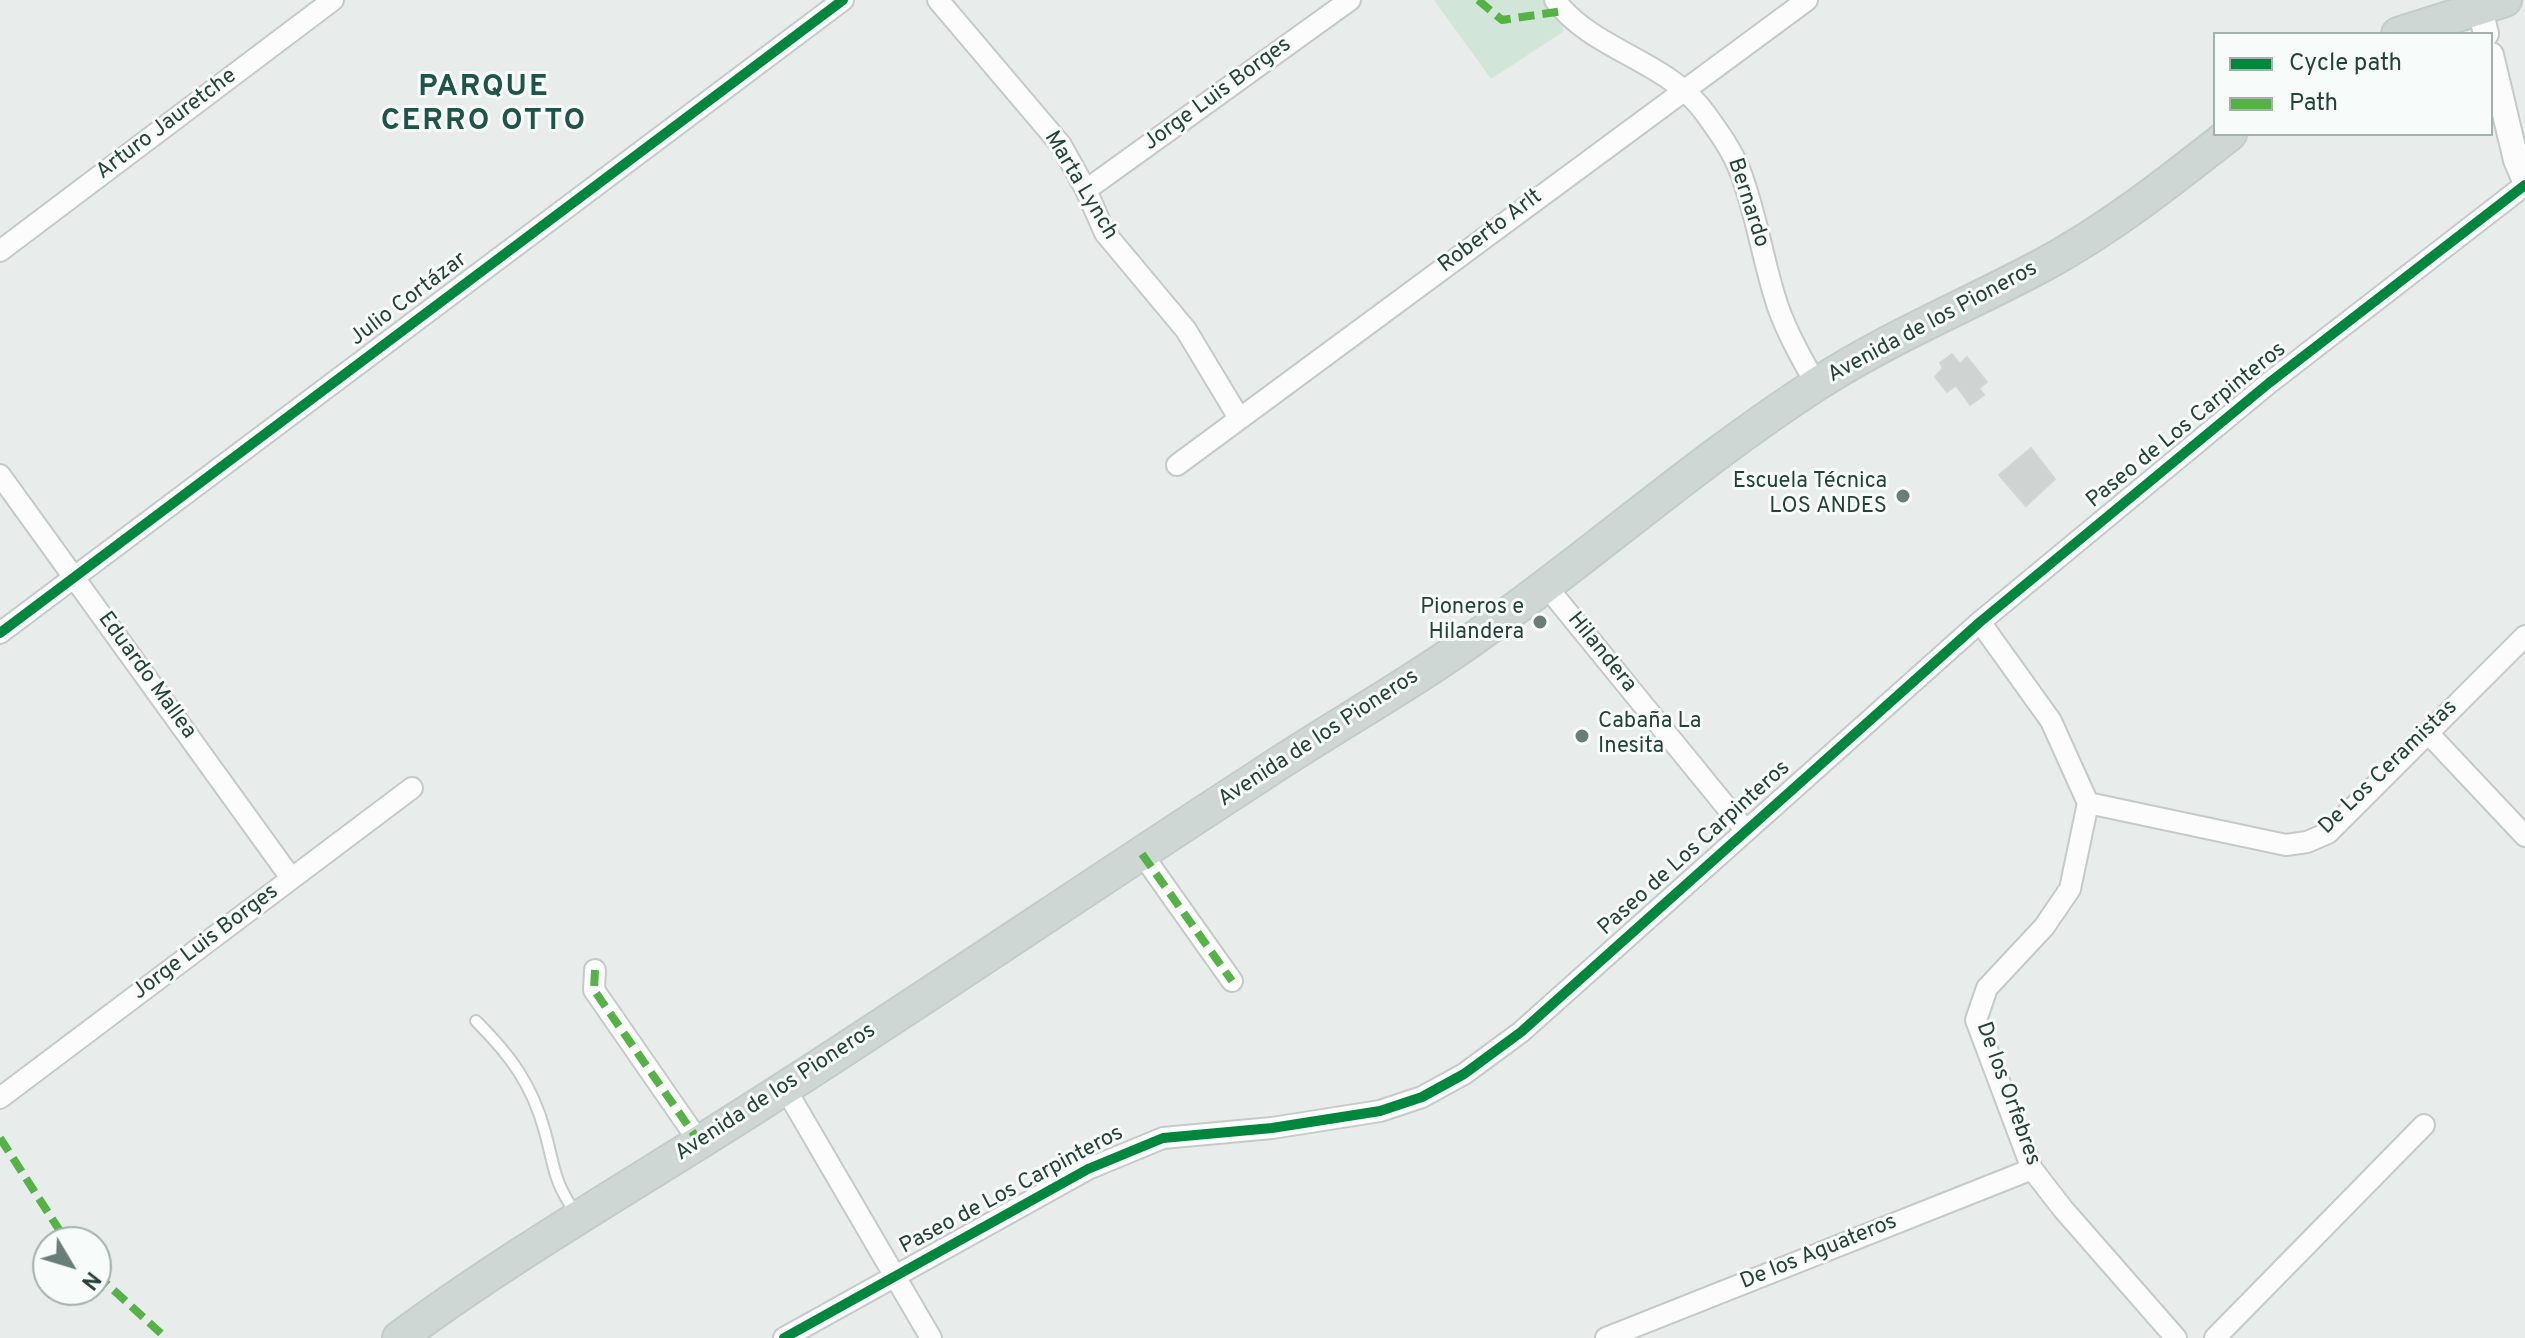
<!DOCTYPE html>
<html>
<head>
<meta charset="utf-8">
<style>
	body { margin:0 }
	#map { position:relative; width:2525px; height:1338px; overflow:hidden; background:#e8edeb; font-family:Overpass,sans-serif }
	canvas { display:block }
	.legend { position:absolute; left:2213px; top:32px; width:280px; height:104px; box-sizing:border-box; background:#f7fbf9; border:2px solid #a3b1ad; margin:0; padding:10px 14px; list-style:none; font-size:24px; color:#24423a }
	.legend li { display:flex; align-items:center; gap:16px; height:40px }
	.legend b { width:40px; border:2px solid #a3b1ad }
	.north { position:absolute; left:32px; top:1226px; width:80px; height:80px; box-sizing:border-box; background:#f7fbf9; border:2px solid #a3b1ad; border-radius:50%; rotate:128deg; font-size:22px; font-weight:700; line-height:32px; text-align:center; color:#24423a }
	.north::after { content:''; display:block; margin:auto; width:28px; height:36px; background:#697e78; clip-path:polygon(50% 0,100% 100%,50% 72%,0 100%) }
</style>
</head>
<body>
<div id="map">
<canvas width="2525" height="1338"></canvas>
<ul class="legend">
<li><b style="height:10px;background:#00873e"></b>Cycle path</li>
<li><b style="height:10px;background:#55b346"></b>Path</li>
</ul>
<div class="north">N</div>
</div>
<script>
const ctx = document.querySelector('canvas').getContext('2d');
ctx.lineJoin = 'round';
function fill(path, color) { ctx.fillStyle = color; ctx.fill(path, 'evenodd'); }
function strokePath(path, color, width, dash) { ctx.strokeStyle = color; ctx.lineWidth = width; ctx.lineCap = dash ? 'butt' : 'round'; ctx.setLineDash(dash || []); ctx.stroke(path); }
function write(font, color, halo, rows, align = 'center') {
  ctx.font = font + ' Overpass,sans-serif'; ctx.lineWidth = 6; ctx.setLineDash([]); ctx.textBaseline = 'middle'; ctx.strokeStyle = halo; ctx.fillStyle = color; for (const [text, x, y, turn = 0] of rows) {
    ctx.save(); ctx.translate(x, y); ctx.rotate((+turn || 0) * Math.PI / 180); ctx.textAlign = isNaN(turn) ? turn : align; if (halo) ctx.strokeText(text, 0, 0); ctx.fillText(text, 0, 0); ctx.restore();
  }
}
const green = new Path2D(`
	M1434,0H1552L1563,11V32L1491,79Z`);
const building = new Path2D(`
	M1952,354L1960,364L1967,357L1987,382L1979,388L1984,395L1970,405L1956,385L1947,392L1935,377L1943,368L1940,363Z
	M2031,448L2055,479L2026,506L1999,475Z`);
const service = new Path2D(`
	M476,1021C510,1055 532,1084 545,1132C555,1169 553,1180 576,1214`);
const minor = new Path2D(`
	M938,0L1061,145L1086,190L1105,233L1186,330L1239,418
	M1555,0C1593,51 1667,60 1705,113C1718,131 1732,150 1740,171C1757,215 1763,263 1778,307C1788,335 1802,359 1816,384
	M1086,190L1350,0
	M0,251L333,0
	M1177,465L1807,0
	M0,475L291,878
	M1547,587L1746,831
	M1980,622L2051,721L2088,803L2070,889L2044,927L1987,988L1976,1020L2032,1169L2063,1209L2176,1338
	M0,633L843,0
	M2428,733L2525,836
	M2088,803L2286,845L2307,842L2328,833L2525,636
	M1142,854L1232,981
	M595,970L594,990L700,1143
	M785,1088L931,1338
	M0,1098L412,788
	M784,1338L1088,1169L1163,1138L1272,1128L1380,1111L1422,1097L1464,1074L1521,1032L1980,622L2269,383L2525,185
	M1606,1338L2032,1169
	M2215,1338L2424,1125`);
const tertiary = new Path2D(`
	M2480,8L2486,34
	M2491,55L2516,160L2525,181`);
const primary = new Path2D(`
	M2398,34L2505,0
	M399,1338C514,1253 640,1181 760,1104C928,997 1091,885 1258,777C1319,736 1383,700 1444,659C1572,573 1687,468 1817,384C1888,338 1966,306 2041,266C2110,229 2169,182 2230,134`);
const quiet = new Path2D(`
	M1478,0L1502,20L1563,11
	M1142,854L1232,981
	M595,970L594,990L700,1143
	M0,1138L67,1242
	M96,1274L166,1338`);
const cycleway = new Path2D(`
	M0,633L843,0
	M784,1338L1088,1169L1163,1138L1272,1128L1380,1111L1422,1097L1464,1074L1521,1032L1980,622L2269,383L2525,185`);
const markers = [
	[1903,496,8,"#697e78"],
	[1540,622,8,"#697e78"],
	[1582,736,8,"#697e78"]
];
const streetNames = [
	["Jorge Luis Borges",1218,95,-36],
	["Arturo Jauretche",167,125,-37],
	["Marta Lynch",1080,186,59],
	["Bernardo",1747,203,72],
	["Roberto Arlt",1491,232,-37],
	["Julio Cortázar",409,300,-37],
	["Avenida de los Pioneros",1933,323,-28],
	["Paseo de Los Carpinteros",2187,426,-39],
	["Hilandera",1601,653,51],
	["Eduardo Mallea",146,676,54],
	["Avenida de los Pioneros",1319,739,-33],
	["De Los Ceramistas",2389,768,-44],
	["Paseo de Los Carpinteros",1695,849,-42],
	["Jorge Luis Borges",206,943,-37],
	["Avenida de los Pioneros",776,1093,-33],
	["De los Orfebres",2007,1094,70],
	["Paseo de Los Carpinteros",1012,1191,-28],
	["De los Aguateros",1819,1253,-22]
];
const poiNames = [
	["Escuela Técnica",1887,483],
	["LOS ANDES",1887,508],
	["Pioneros e",1524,609],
	["Hilandera",1524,634],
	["Cabaña La",1598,723,"left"],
	["Inesita",1598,748,"left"]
];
const districtNames = [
	["PARQUE",484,89],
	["CERRO OTTO",484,123]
];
fill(green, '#d1e6d8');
fill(building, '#cfd4d2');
strokePath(building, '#d1d6d4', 2);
strokePath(service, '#c5cac8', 14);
strokePath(minor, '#c5cac8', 24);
strokePath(tertiary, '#c5cac8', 28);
strokePath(primary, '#c3ccc9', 36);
strokePath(service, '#fcfcfc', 10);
strokePath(minor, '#fcfcfc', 20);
strokePath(tertiary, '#fcfcfc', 24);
strokePath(primary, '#cfd7d5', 32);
strokePath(quiet, '#55b346', 8, [16, 8]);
strokePath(cycleway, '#00873e', 10);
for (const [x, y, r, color] of markers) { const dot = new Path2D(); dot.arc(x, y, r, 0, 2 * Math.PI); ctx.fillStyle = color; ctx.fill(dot); strokePath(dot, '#f7fbf9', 3); }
write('22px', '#24423a', '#f7fbf9', streetNames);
write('22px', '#24423a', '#f7fbf9', poiNames, 'right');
ctx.letterSpacing = '2px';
write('bold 30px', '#1f5548', '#f7fbf9', districtNames);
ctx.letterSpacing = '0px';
</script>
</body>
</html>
